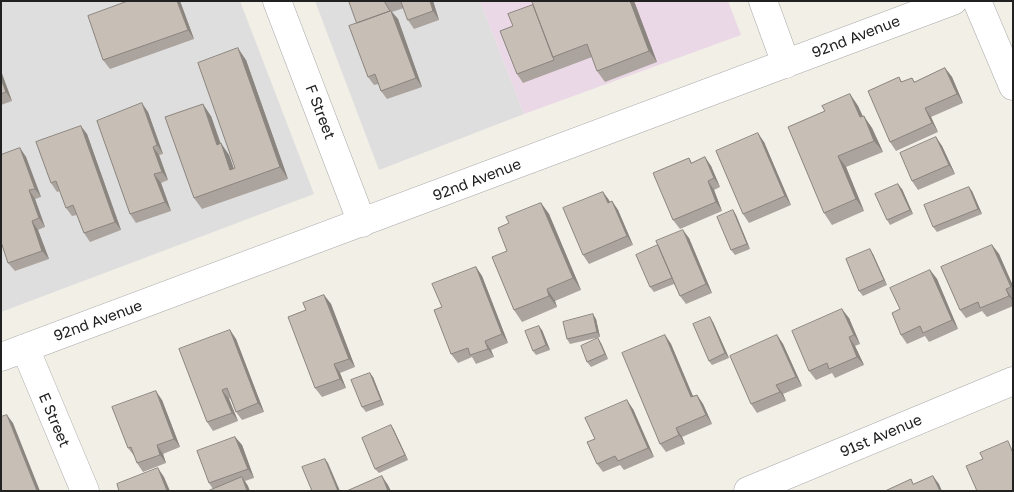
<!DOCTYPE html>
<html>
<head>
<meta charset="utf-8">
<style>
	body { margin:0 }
	#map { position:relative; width:1014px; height:492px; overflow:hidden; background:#f2efe7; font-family:"Golos Text",sans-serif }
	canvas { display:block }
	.frame { position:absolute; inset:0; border:2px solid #212121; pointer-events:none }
</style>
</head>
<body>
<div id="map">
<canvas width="1014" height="492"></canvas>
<div class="frame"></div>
</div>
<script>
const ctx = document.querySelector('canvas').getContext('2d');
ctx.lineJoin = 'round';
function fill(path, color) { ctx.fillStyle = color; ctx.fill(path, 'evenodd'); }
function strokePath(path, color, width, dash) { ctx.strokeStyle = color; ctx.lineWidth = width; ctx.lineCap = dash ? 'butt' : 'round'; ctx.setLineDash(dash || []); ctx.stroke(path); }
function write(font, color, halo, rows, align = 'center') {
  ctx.font = font + ' "Golos Text",sans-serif'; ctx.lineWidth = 4; ctx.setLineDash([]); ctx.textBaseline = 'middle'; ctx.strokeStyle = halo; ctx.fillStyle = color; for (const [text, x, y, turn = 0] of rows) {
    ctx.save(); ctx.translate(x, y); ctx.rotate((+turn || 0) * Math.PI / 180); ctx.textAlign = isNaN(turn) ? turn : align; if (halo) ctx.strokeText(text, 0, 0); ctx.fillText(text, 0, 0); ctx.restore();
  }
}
const residential = new Path2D(`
	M1,1H240L314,194L1,312Z
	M315,1H480L524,114L379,170Z`);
const industrial = new Path2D(`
	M480,1H728L741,35L524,114Z`);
const minor = new Path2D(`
	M277,1L362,223
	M763,1L786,64
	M977,1L1013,86
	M25,348L85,491
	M1,357L953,1
	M748,491L1013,381`);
const wall = new Path2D(`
	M180,1L194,39L110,69L103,60Z
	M349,1H433L439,20L414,29L408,20L404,8L392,12L398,19L422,87L387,99L381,91L379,84L374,85L368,77L357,23Z
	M634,1L657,62L605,82L597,71L592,57L523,83L517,74Z
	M246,60L288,179L202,209L194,198L211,116L221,144L229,155L234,169L235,168Z
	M945,68L952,77L963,103L931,117L938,132L896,151L890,142L899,77L902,82L912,78L915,82Z
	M1,71L12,101L1,105Z
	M850,94L858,106L863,116L872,128L883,152L846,167L864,211L832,225L824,213L825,111Z
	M148,112L163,154L159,155L168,180L161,183L171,211L136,223L130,214Z
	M87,134L121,230L90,242L84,233L77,215L72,216L66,208L60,191L57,192L51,183Z
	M936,137L942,146L955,174L918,190L912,181Z
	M764,142L791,205L749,223L743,214Z
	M20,148L26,157L41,197L35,199L45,227L38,230L49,259L15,271L8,263Z
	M705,157L711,166L720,187L714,190L722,211L680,229L673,220L689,158L692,163Z
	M902,189L913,214L890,225L887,220Z
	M972,191L982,214L937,232L933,227Z
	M603,192L610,202L612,201L618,210L633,245L589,264L583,255Z
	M541,203L549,214L581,290L555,301L557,307L522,322L514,310L509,223Z
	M733,210L736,215L750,249L735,255L731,250Z
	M689,238L712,293L686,304L680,296L674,284L654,292L650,287Z
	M992,245L999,254L1013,286V306L987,317L982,311L966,318L960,310Z
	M873,254L887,285L863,296L859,291Z
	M476,267L482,276L508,343L491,350L494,357L476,364L472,357L458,363L451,354L442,307Z
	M930,270L937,279L958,329L929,342L925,336L907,344L901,335L900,309Z
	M324,295L331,304L355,367L340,373L346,388L322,397L315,388L306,310Z
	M849,318L860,344L855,346L864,365L835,378L832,373L816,380L809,371Z
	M596,319L600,337L570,344L567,339Z
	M713,322L729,358L712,365L709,361Z
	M230,330L236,339L264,412L242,420L236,412L230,398L229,399L238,421L213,431L207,422Z
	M542,330L550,350L536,355L533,351Z
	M665,335L671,344L693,396L697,395L703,404L712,424L682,437L685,444L666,452L660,444Z
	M777,335L783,344L802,386L783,394L786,401L757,413L751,404Z
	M601,343L608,359L591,367L587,362Z
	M373,377L384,405L366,412L362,407Z
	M162,400L180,447L163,454L166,463L143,472L137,463L135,457L128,448Z
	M633,409L654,457L624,470L620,465L603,472L597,464L595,439Z
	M391,425L394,430L408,460L379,473L375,469Z
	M235,437L242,445L254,478L245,481L248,486L213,489L209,483Z`);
const shadedWall = new Path2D(`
	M177,1H180L194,39L188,30Z
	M430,1H433L439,20L433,11Z
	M630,1H634L657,62L649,51Z
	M391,11L398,19L422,87L416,78Z
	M238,48L246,60L288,179L280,167Z
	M945,68L952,77L963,103L957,94Z
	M1,71L12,101L6,92L1,79Z
	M850,94L858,106L868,129L860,117Z
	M142,103L148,112L163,154L157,145Z
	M203,104L211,116L225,157L217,145Z
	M925,108L931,117L938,132L932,123Z
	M864,116L872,128L883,152L874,141Z
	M81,126L87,134L121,230L115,222Z
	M758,133L764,142L791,205L785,196Z
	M936,137L942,146L955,174L949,165Z
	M221,143L229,155L238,181L230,170Z
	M153,147L159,155L168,180L162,172Z
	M20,148L26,157L41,197L35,189Z
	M838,156L846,167L864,211L856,199Z
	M705,157L711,166L720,187L714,178Z
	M154,174L161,183L171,211L165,202Z
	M708,181L714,190L722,211L716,202Z
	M898,184L902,189L913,214L910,210Z
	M969,187L972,191L982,214L978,209Z
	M29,190L35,199L45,227L39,218Z
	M603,192L609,200L614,212L608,203Z
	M612,201L618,210L633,245L627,236Z
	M541,203L549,214L581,290L573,278Z
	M733,210L736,215L750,249L747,244Z
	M32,221L38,230L49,259L42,251Z
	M683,230L689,238L712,293L706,284Z
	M992,245L999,254L1013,286V290Z
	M870,249L873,254L887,285L884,280Z
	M476,267L482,276L508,343L502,334Z
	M930,270L937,279L958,329L952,320Z
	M547,289L555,301L557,307L549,296Z
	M1006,289L1012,298L1013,301L1009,296Z
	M324,295L331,304L355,367L349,359Z
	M842,309L849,318L860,344L854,335Z
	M593,314L596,319L600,337L597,332Z
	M710,317L713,322L729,358L725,353Z
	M539,326L542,330L550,350L546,345Z
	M230,330L236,339L264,412L258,403Z
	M665,335L671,344L697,406L691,397Z
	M777,335L783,344L802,386L796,377Z
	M849,337L855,346L864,365L857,357Z
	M598,338L601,343L608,359L605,354Z
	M485,341L491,350L494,357L488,349Z
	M334,364L340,373L346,388L340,379Z
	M370,373L373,377L384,405L381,400Z
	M776,385L783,394L786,401L780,392Z
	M222,390L229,399L238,421L232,413Z
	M156,391L162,400L180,447L174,439Z
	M697,395L703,404L712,424L706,415Z
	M627,400L633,409L654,457L648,448Z
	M7,415L13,423L40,491H37Z
	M391,425L394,430L408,460L405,455Z
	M676,428L682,437L685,444L679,435Z
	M235,437L242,445L254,478L248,469Z
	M157,445L163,454L166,463L160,455Z
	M325,459L328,463L340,491H338Z
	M158,468L164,477L170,491H167Z
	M382,476L388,485L391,491H388Z
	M933,476L939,484L942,491H940Z
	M242,477L248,486L250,491H247Z`);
const building = new Path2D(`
	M128,1H177L188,30L103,60L88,16Z
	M349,1H384L390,11L357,23Z
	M401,1H430L433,11L408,20Z
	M532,1H630L649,51L597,71L587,44L553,57Z
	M533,5L553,57L554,60L517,74L500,31L513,26L508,14Z
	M391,11L416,78L381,91L375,74L368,77L349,26Z
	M238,48L280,167L194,198L165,117L203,104L217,145L221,143L230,170L235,168L198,63Z
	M945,68L957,94L925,108L932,123L890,142L868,91L899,77L901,82L912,78L914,82Z
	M1,79L6,92L1,94Z
	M850,94L860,117L864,116L874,141L838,156L856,199L824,213L788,127L825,111L822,106Z
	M142,103L157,145L153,147L162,172L154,174L165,202L130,214L97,121Z
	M81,126L115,222L84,233L73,205L66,208L56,181L51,183L36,142Z
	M758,133L785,196L743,214L716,151Z
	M936,137L949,165L912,181L900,153Z
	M20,148L35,189L29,190L39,218L32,221L42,251L8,263L1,242V155Z
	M705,157L714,178L708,181L716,202L673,220L653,173L689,158L691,163Z
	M898,184L910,210L887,220L875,194Z
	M969,187L978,209L933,227L924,205Z
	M603,192L608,203L612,201L627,236L583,255L563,208Z
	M541,203L573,278L547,289L549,296L514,310L492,257L507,251L498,228L509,223L506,217Z
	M733,210L747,244L731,250L717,217Z
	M683,230L706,284L680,296L656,241Z
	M658,245L672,278L650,287L636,255Z
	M992,245L1011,287L1006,289L1009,296L980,308L978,302L960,310L941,267Z
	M870,249L884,280L859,291L846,259Z
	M476,267L502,334L485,341L488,349L470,355L468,348L451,354L434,310L442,307L432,284Z
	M930,270L952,320L923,333L920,326L901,335L892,313L900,309L890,288Z
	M324,295L349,359L334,364L340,379L315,388L288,317L306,310L303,303Z
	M842,309L854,335L849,337L857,357L829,369L827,363L809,371L792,331Z
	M593,314L597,332L567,339L563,322Z
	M710,317L725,353L709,361L693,324Z
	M539,326L546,345L533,351L525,331Z
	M230,330L258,403L236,412L227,388L222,390L232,413L207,422L179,349Z
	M665,335L691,397L697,395L706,415L676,428L679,435L660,444L622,353Z
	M777,335L796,377L776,385L780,392L751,404L730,356Z
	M598,338L605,354L587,362L581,346Z
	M370,373L381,400L362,407L351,380Z
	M156,391L174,439L157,445L160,455L137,463L131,447L128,448L112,407Z
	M627,400L648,448L618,461L615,456L597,464L587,442L595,439L585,418Z
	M7,415L37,491H1V417Z
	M391,425L405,455L375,469L362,438Z
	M235,437L248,469L209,483L197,451Z
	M1008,441L1013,453V491H977L966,466L983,459L980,453Z
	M325,459L338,491H312L302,467Z
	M158,468L167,491H119L117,484Z
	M382,476L388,491H347Z
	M933,476L940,491H885L911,479L913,484Z
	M242,477L247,491H208Z`);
const streetNames = [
	["92nd Avenue",856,37,-21],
	["F Street",320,112,69],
	["92nd Avenue",477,180,-21],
	["92nd Avenue",98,321,-20],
	["E Street",54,420,67],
	["91st Avenue",881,436,-23]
];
fill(residential, '#dfdede');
fill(industrial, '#ebd8e7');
strokePath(minor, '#a8a8a8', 29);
strokePath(minor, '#fff', 28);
fill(wall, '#aba39d');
fill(shadedWall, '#8b857f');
fill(building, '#c7beb6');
strokePath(building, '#8b857f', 1);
write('15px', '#212121', '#fff', streetNames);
</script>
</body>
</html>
